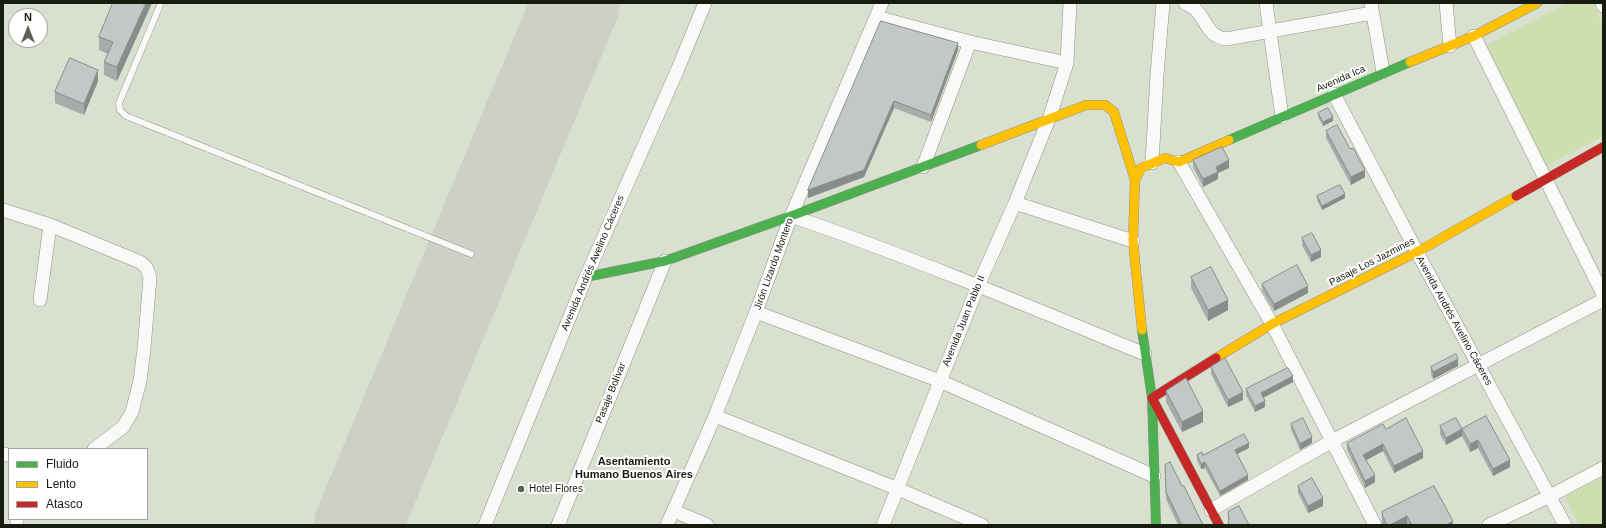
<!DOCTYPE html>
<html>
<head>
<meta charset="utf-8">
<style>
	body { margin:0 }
	#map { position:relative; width:1606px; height:528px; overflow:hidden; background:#dae0cf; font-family:Helvetica,sans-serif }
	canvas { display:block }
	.frame { position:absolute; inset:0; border:4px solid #171b10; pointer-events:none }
	.legend { position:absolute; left:8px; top:448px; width:140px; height:72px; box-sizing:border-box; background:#fff; border:1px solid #a2a49f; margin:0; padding:5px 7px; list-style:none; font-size:12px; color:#171b10 }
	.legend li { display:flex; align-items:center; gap:8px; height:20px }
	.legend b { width:20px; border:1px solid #a2a49f }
	.north { position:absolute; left:8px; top:8px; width:40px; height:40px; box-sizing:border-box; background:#fff; border:1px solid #a2a49f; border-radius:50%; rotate:0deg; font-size:11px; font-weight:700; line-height:16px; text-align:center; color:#171b10 }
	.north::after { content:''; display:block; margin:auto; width:14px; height:18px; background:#5b6053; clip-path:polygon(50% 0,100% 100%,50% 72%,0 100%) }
</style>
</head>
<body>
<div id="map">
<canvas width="1606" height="528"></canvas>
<div class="frame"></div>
<ul class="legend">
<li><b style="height:5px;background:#4caf50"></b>Fluido</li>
<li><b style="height:5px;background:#ffc107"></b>Lento</li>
<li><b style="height:5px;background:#c62828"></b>Atasco</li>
</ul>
<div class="north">N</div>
</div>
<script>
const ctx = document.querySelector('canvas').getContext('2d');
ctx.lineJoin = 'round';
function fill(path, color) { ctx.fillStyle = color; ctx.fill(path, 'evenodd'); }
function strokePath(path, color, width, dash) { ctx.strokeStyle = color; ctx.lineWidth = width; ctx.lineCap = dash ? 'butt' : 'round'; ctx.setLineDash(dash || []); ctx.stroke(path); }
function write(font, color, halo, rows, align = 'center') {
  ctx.font = font + ' Helvetica,sans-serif'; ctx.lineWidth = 4; ctx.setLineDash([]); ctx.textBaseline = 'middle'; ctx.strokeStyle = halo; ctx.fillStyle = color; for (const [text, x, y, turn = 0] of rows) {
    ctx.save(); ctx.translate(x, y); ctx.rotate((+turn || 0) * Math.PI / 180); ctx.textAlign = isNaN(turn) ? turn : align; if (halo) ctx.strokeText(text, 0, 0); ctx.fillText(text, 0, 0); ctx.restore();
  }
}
const green = new Path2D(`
	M1567,3H1592L1603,24V136L1546,166L1483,47Z
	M1603,477V525H1579L1565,497Z`);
const runway = new Path2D(`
	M358,525L576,3`);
const lane = new Path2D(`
	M161,3L119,103L120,110L126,116L471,254`);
const street = new Path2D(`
	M1185,3C1188,5 1191,6 1194,8C1207,19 1206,36 1226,39L1372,13
	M1266,3L1282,117
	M1371,3L1383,72
	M1446,3L1450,46
	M1602,3L1603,6
	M876,17L970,42L1067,63
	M1474,36L1603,294
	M1334,94L1417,252L1565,525
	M1179,162L1272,324L1375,525
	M1152,163L1157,75L1163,3
	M923,167L970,42
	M1015,203L1133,241
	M3,210L50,225L140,262L146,267L150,277L144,349L140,381L132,412L123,427L94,449
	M791,216C911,257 1028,306 1145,354
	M40,300L50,225
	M756,312L940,381L1154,476
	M715,416L898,489L982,525
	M3,454L9,455
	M1211,510L1332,441L1603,300
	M674,511L707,525
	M17,525V519
	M485,525L586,277L677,71L705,3
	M558,525L665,261
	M667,525L715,416L756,312L791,216L882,3
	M883,525L978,286L1015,203L1049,119L1067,63L1070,3
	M1489,525L1550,496L1603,468`);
const fast = new Path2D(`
	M1229,140L1410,62
	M586,277L665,261L791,216L981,145
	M1142,330L1152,398L1156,525`);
const slow = new Path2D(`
	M1410,62L1474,36L1537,3
	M981,145L1086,105H1105L1114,112L1135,180
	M1142,330L1133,241L1135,180L1141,168L1165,158L1179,162L1229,140
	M1216,358L1272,324L1417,252L1516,196`);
const jam = new Path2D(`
	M1516,196L1603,147
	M1216,358L1152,398L1219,525`);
const wall = new Path2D(`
	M152,3L117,81L104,75V62L108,54L99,50V37Z
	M881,21L958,50L931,122L894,108L864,177L808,198Z
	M98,81L84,115L55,103V92Z
	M1318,113L1333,121L1323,126L1318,117Z
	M1326,131L1365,177L1351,185L1326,138Z
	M1193,160L1229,168L1218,173V179L1203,187L1193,167Z
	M1317,196L1345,198L1322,210L1317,200Z
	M1302,238L1321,257L1311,262L1302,245Z
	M1191,277L1228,310L1208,321L1191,288Z
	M1262,284L1308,293L1274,311L1262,291Z
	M1458,366L1433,379L1431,375V367Z
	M1211,367L1243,400L1228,407L1211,374Z
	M1293,382L1264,397L1265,407L1255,412L1246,395V389Z
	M1166,391L1203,422L1182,432L1166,402Z
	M1603,401V414L1602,412V402Z
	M1486,416L1510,467L1493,476L1478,448L1470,452L1462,436L1446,445L1440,434V426L1462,429Z
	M1291,424L1312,443L1300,450L1291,429Z
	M1386,429L1423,458L1394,473L1383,451L1366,460L1375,482L1365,488L1347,450V443Z
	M1249,448L1237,454L1248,480L1220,496L1205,468L1201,469L1197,460V455H1203Z
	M1165,465L1182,486L1203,525H1178L1166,499Z
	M1298,486L1323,506L1308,513L1298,493Z
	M1228,512L1249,525H1228L1229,522L1228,519Z
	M1382,512L1453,525H1382Z`);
const shadedWall = new Path2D(`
	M146,3H152L117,81V67Z
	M958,43V50L931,122V115Z
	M98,70V81L84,115V104Z
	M894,101V108L864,177L808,198V190Z
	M1333,117V121L1323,126V122Z
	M1229,160V168L1218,173V179L1203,187V179L1216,167Z
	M1365,170V177L1351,185V177Z
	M1345,194V198L1322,210V206Z
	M1321,250V257L1311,262V255Z
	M1308,286V293L1274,311V304Z
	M1228,300V310L1208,321V310Z
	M1458,359V366L1433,379V372Z
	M1293,376V382L1261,399V393Z
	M1243,392V400L1228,407V400Z
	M1265,401V407L1255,412V406Z
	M1203,411V422L1182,432V422Z
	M1462,429V436L1446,445V438Z
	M1312,437V443L1300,450V444Z
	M1478,440V448L1470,452V444Z
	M1249,443V448L1235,455V450Z
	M1383,444V451L1363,462V455Z
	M1423,451V458L1394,473V466Z
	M1510,460V467L1493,476V469Z
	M1205,462V468L1201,469V464Z
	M1248,475V480L1220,496V491Z
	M1375,475V482L1365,488V481Z
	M1323,498V506L1308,513V506Z
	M1407,516V525H1390Z
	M1453,521V525H1446Z`);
const building = new Path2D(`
	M113,3H146L117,67L104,62L113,42L99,37Z
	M881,21L958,43L931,115L894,101L864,170L808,190Z
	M70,58L98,70L84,104L55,92Z
	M1328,108L1333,117L1323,122L1318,113Z
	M1337,125L1350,149L1353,148L1365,170L1351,177L1326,131Z
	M1222,147L1229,160L1216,167L1218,172L1203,179L1193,160Z
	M1340,185L1345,194L1322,206L1317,196Z
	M1312,233L1321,250L1311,255L1302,238Z
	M1297,265L1308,286L1274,304L1262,284Z
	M1211,267L1228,300L1208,310L1191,277Z
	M1456,354L1458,359L1433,372L1431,367Z
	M1225,358L1243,392L1228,400L1211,367Z
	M1288,368L1293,376L1261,393L1265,401L1255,406L1246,389Z
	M1186,378L1203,411L1182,422L1166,391Z
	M1486,416L1510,460L1493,469L1478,440L1470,444L1462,429Z
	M1303,418L1312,437L1300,444L1291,424Z
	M1406,418L1423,451L1394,466L1383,444L1363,455L1375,475L1365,481L1347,443L1383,424L1386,429Z
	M1456,418L1462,429L1446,438L1440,426Z
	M1244,434L1249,443L1235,450L1248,475L1220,491L1205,462L1201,464L1197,455L1202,452L1203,455Z
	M1170,462L1182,486H1184L1203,525H1182L1166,492L1165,465Z
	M1312,478L1323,498L1308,506L1298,486Z
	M1434,486L1453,521L1446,525H1412L1407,516L1390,525H1387L1383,517L1382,512Z
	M1239,506L1249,525H1229L1228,524L1229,519L1228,512Z`);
const markers = [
	[521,489,4,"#5b6053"]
];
const streetNames = [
	["Avenida Ica",1341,79,-24],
	["Pasaje Los Jazmines",1372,262,-27],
	["Avenida Andrés Avelino Cáceres",593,263,-67],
	["Jirón Lizardo Montero",774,264,-70],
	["Avenida Juan Pablo II",964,321,-68],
	["Avenida Andrés Avelino Cáceres",1454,321,61],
	["Pasaje Bolívar",611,393,-68]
];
const poiNames = [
	["Hotel Flores",529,489]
];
const neighbourhoodNames = [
	["Asentamiento",634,462],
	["Humano Buenos Aires",634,475]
];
fill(green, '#cddeaf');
strokePath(runway, '#cdd0c6', 88);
strokePath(lane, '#8f9386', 7);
strokePath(street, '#8f9386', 14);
strokePath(fast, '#8f9386', 10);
strokePath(slow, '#8f9386', 10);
strokePath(jam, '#8f9386', 10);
strokePath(lane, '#f9faf8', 6);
strokePath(street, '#f9faf8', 13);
strokePath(fast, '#4caf50', 9);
strokePath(slow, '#ffc107', 9);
strokePath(jam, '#c62828', 9);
fill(wall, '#a7acaa');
fill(shadedWall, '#888c8b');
fill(building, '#c2c8c6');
strokePath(building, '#888c8b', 1);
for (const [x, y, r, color] of markers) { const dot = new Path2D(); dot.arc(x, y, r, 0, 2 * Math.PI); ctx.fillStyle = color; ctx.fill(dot); strokePath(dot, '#fff', 1.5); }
write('10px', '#171b10', '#fff', streetNames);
write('10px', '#171b10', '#fff', poiNames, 'left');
write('bold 11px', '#171b10', '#fff', neighbourhoodNames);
</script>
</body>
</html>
